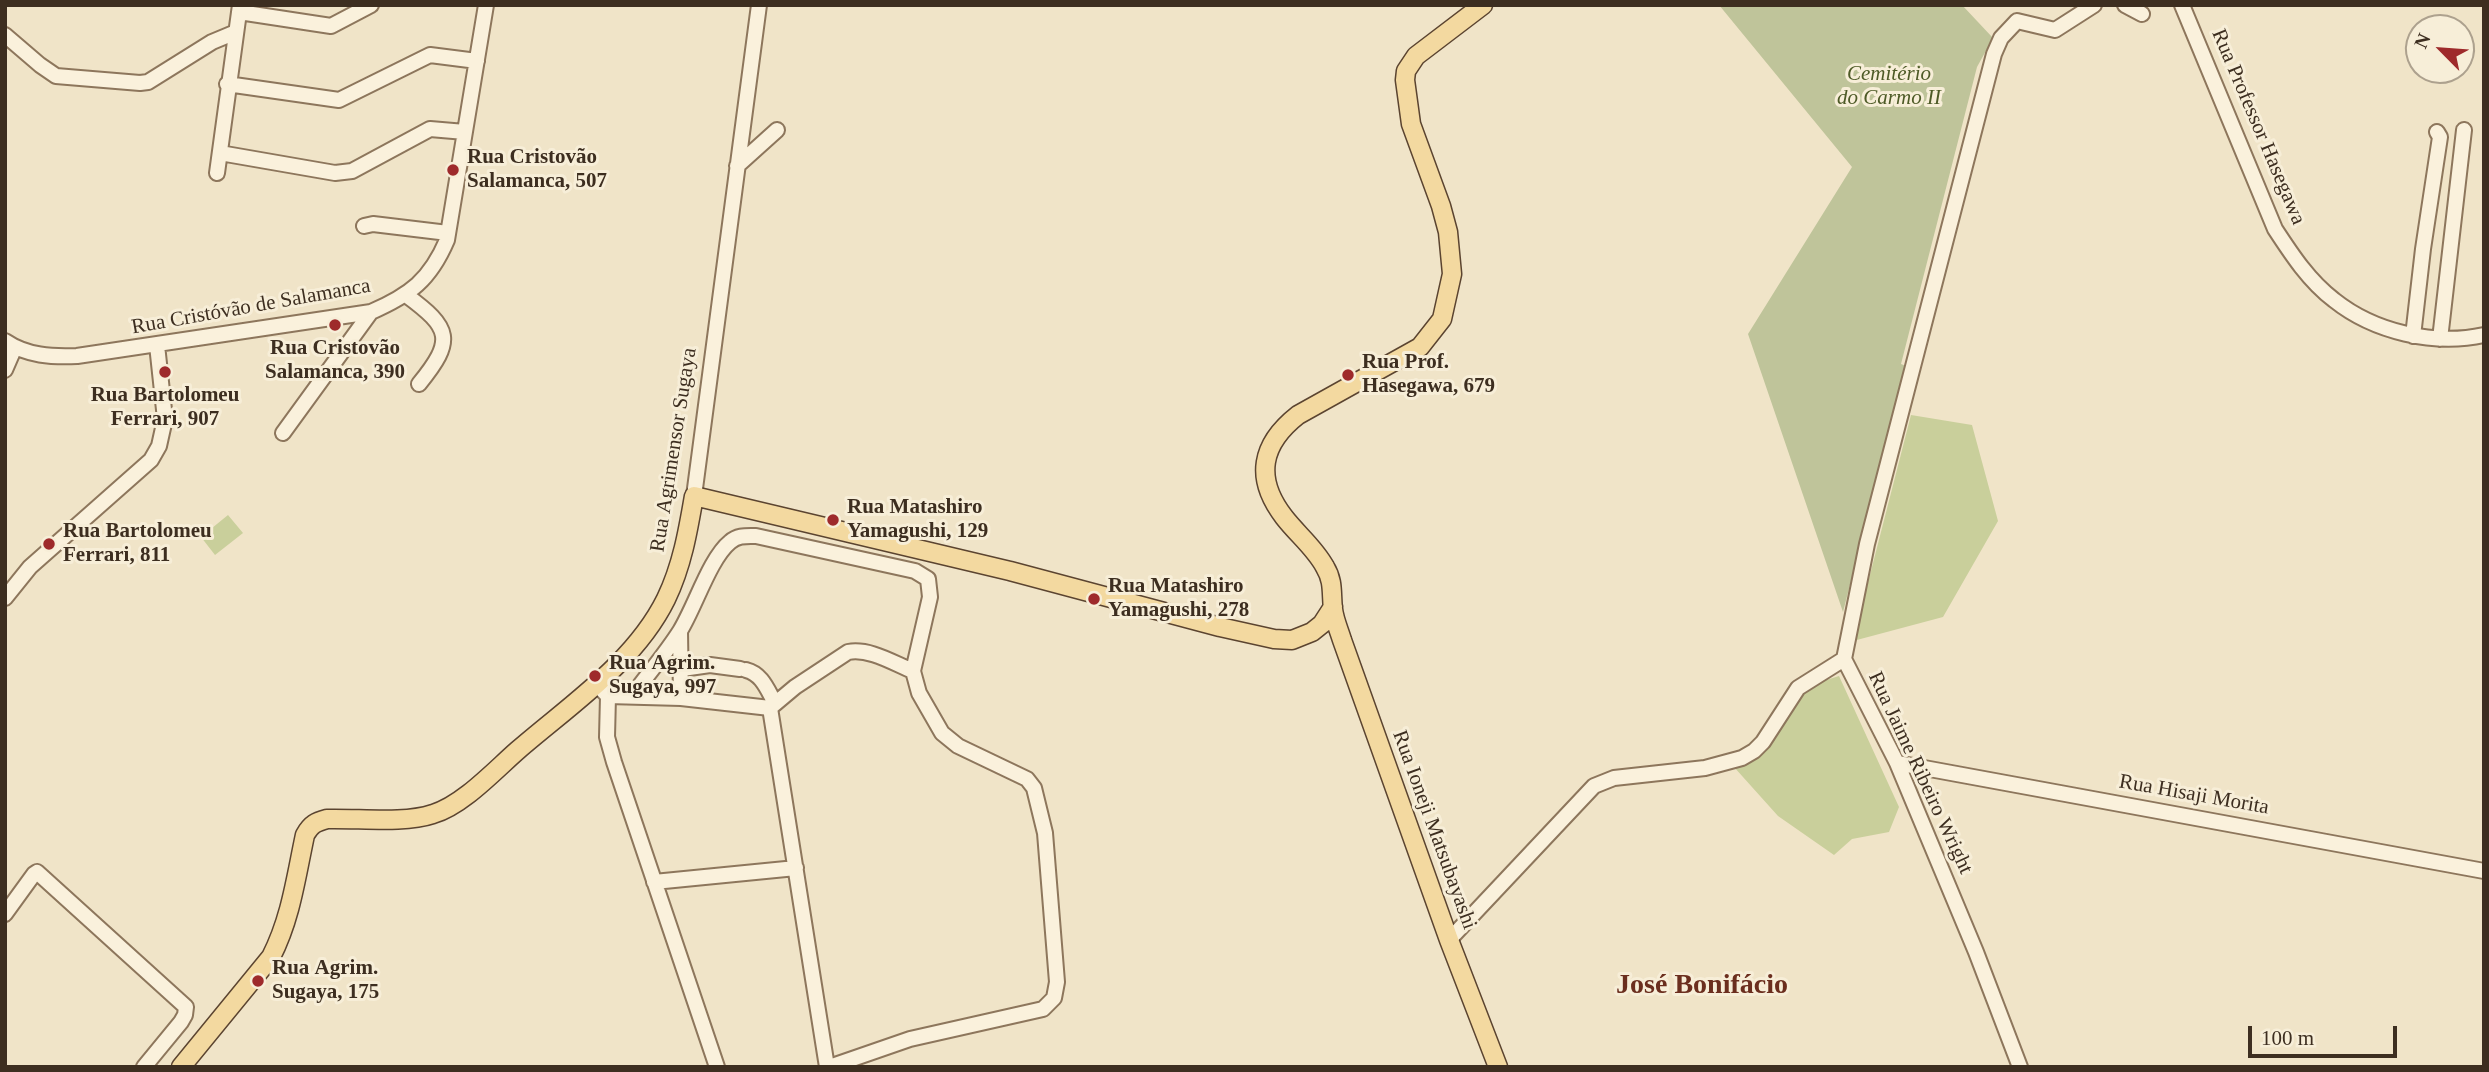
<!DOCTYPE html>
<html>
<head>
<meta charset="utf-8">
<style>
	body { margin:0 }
	#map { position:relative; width:2489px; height:1072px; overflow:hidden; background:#f0e4c8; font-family:Georgia,serif }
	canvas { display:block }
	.frame { position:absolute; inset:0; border:7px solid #3d2e20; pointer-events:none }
	.north { position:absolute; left:2405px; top:14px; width:70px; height:70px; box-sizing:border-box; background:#f7eed8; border:2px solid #ada18e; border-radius:50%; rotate:295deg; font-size:19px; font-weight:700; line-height:28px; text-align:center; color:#3d2e20 }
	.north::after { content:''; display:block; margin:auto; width:24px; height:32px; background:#9e2a2b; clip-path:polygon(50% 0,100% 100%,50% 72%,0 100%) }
	.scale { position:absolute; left:2248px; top:1026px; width:149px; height:32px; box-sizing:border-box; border:4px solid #3d2e20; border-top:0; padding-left:9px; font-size:21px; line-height:24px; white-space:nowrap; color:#3d2e20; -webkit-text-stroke:5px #f7eed8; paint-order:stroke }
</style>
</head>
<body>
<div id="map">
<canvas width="2489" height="1072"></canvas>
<div class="frame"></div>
<div class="north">N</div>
<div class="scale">100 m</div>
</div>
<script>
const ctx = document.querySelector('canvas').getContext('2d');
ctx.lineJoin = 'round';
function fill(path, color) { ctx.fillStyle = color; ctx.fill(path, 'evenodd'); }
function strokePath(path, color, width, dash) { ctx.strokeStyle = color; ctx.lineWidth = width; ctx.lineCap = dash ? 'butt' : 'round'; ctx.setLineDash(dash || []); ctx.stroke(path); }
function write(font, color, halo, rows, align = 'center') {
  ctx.font = font + ' Georgia,serif'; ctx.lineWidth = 6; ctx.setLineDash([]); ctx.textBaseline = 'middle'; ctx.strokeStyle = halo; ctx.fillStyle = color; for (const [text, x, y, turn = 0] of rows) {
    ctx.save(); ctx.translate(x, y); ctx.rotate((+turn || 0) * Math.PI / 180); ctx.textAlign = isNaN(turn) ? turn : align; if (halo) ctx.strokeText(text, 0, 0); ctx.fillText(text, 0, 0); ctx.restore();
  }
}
const green = new Path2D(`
	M1911,415L1972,425L1998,521L1943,617L1853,641Z
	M228,515L243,533L215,555L201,537Z
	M1839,676L1899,807L1889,832L1852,839L1834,855L1778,816L1734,767L1804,687Z`);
const cemetery = new Path2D(`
	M1719,5H1962L1993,38L1977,67L1901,364L1906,366L1904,373L1843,612L1748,334L1852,167Z`);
const minor = new Path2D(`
	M2125,5L2142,14
	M2182,5L2275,229C2292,255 2309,281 2334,300C2374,332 2434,346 2484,335
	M239,12L331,26L371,5
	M5,35L40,65L56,76L140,83L148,82L212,42L236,32
	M227,84L339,100L430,55L477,61
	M220,153L335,173L352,171L430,129L465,132
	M737,166L777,130
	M217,173L240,5
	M364,226L373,224L448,233
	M406,295C451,328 455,340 419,384
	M2413,336L2423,249L2440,137L2437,132
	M2440,339L2464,130
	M5,341C27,356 52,357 77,356L371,312C410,295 430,280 447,240L486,5
	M5,370L15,347
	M283,433L371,312
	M694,496L759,5
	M5,598L30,567L151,460L159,446L165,419L157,345
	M680,631L681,698
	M1844,659L1867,544L1994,54L2001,38L2017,21L2055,30L2094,5
	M1844,659L1897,763L1976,952L2020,1067
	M682,669L710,665L740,669
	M746,670C762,674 767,689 775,703
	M603,691L608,696L681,698L770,708L827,1067
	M608,696L607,737L614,762L717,1067
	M632,696C648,674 666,653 680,631C695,607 710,558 730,542C738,535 746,536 756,536L915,571L928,579L930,597L913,671L919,693L942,733L958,746L1027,779L1034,788L1045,833L1057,982L1054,998L1043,1009L910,1039L829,1067
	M770,708L795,687L848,652C870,648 893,663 913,671
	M1897,763L2484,871
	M654,882L796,868
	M5,914L34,874L37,872L186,1007L185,1015L181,1022L144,1067
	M1449,940L1594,786L1614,778L1705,768L1742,758L1754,751L1763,742L1798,688L1844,659`);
const major = new Path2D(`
	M1483,5L1416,56L1406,71L1405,80L1411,124L1441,206L1448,232L1452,274L1442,319L1420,347L1298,415C1261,444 1254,478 1284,517C1297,534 1315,548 1325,567C1334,582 1331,593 1333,609C1334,619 1339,630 1342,640L1449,940L1498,1067
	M181,1067L271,957C291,918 296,877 305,835C311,824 316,822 327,819C360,818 403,824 433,814C463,805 495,770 518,750C570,705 635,662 666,599C682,566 688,531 694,496L1010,571L1220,627L1274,639L1292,640L1312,632L1322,624L1333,607`);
const markers = [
	[453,170,7,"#9e2a2b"],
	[335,325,7,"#9e2a2b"],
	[165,372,7,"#9e2a2b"],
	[1348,375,7,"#9e2a2b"],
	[833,520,7,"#9e2a2b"],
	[49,544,7,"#9e2a2b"],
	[1094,599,7,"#9e2a2b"],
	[595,676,7,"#9e2a2b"],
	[258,981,7,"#9e2a2b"]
];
const parkNames = [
	["Cemitério",1889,74],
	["do Carmo II",1889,98]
];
const streetNames = [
	["Rua Professor Hasegawa",2258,127,67],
	["Rua Cristóvão de Salamanca",251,307,-10],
	["Rua Agrimensor Sugaya",674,450,-81],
	["Rua Jaime Ribeiro Wright",1920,773,65],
	["Rua Hisaji Morita",2194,795,10],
	["Rua Ioneji Matsubayashi",1434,830,70]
];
const poiNames = [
	["Rua Cristovão",467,158],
	["Salamanca, 507",467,182],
	["Rua Cristovão",335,349,"center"],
	["Salamanca, 390",335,373,"center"],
	["Rua Prof.",1362,363],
	["Hasegawa, 679",1362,387],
	["Rua Bartolomeu",165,396,"center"],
	["Ferrari, 907",165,420,"center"],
	["Rua Matashiro",847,508],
	["Yamagushi, 129",847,532],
	["Rua Bartolomeu",63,532],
	["Ferrari, 811",63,556],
	["Rua Matashiro",1108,587],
	["Yamagushi, 278",1108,611],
	["Rua Agrim.",609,664],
	["Sugaya, 997",609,688],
	["Rua Agrim.",272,969],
	["Sugaya, 175",272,993]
];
const districtNames = [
	["José Bonifácio",1702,986]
];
fill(green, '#c9cf9b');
fill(cemetery, '#bfc49a');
strokePath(minor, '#8d765c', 18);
strokePath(major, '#5b4430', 21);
strokePath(minor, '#faf1dc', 14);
strokePath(major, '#f3d9a0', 18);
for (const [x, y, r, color] of markers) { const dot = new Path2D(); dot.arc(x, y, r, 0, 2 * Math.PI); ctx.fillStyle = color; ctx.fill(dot); strokePath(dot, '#f7eed8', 2.5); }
write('italic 21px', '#4d5a26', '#f7eed8', parkNames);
write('21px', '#3d2e20', '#f7eed8', streetNames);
write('bold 21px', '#3d2e20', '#f7eed8', poiNames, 'left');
write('bold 28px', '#6b2e1e', '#f7eed8', districtNames);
</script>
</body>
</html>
